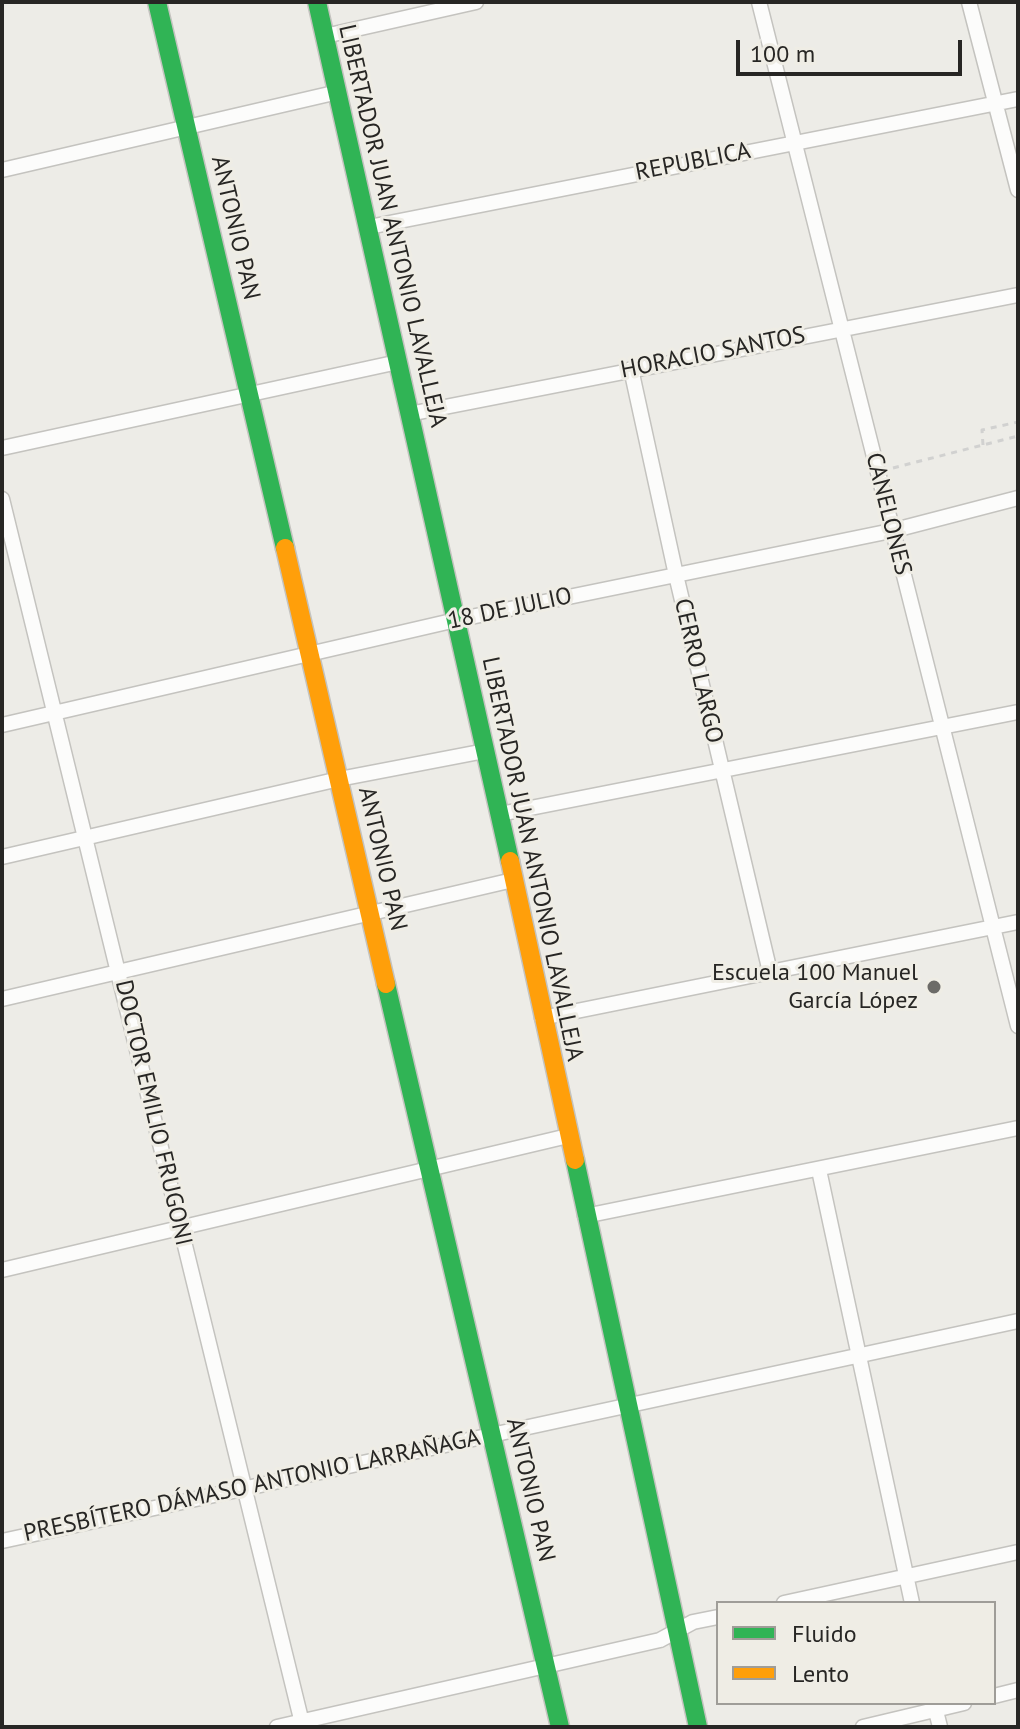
<!DOCTYPE html>
<html>
<head>
<meta charset="utf-8">
<style>
	body { margin:0 }
	#map { position:relative; width:1020px; height:1729px; overflow:hidden; background:#edece7; font-family:"PT Sans",sans-serif }
	canvas { display:block }
	.frame { position:absolute; inset:0; border:4px solid #272624; pointer-events:none }
	.legend { position:absolute; left:716px; top:1601px; width:280px; height:104px; box-sizing:border-box; background:#efede5; border:2px solid #9f9d98; margin:0; padding:10px 14px; list-style:none; font-size:24px; color:#272624 }
	.legend li { display:flex; align-items:center; gap:16px; height:40px }
	.legend b { width:40px; border:2px solid #9f9d98 }
	.scale { position:absolute; left:736px; top:40px; width:226px; height:36px; box-sizing:border-box; border:4px solid #272624; border-top:0; padding-left:10px; font-size:24px; line-height:28px; white-space:nowrap; color:#272624; -webkit-text-stroke:6px #efede5; paint-order:stroke }
</style>
</head>
<body>
<div id="map">
<canvas width="1020" height="1729"></canvas>
<div class="frame"></div>
<ul class="legend">
<li><b style="height:10px;background:#30b455"></b>Fluido</li>
<li><b style="height:10px;background:#ff9f0a"></b>Lento</li>
</ul>
<div class="scale">100 m</div>
</div>
<script>
const ctx = document.querySelector('canvas').getContext('2d');
ctx.lineJoin = 'round';
function strokePath(path, color, width, dash) { ctx.strokeStyle = color; ctx.lineWidth = width; ctx.lineCap = dash ? 'butt' : 'round'; ctx.setLineDash(dash || []); ctx.stroke(path); }
function write(font, color, halo, rows, align = 'center') {
  ctx.font = font + ' "PT Sans",sans-serif'; ctx.lineWidth = 6; ctx.setLineDash([]); ctx.textBaseline = 'middle'; ctx.strokeStyle = halo; ctx.fillStyle = color; for (const [text, x, y, turn = 0] of rows) {
    ctx.save(); ctx.translate(x, y); ctx.rotate((+turn || 0) * Math.PI / 180); ctx.textAlign = isNaN(turn) ? turn : align; if (halo) ctx.strokeText(text, 0, 0); ctx.fillText(text, 0, 0); ctx.restore();
  }
}
const path = new Path2D(`
	M983,445L982,430L1018,422
	M893,468L1018,436`);
const street = new Path2D(`
	M759,2L1018,1026
	M969,2L1018,190
	M325,36L476,2
	M2,170L338,92
	M369,227L1018,99
	M631,369L676,575L770,972
	M409,414L1018,295
	M2,448L398,362
	M2,499L303,1727
	M2,725L456,620L891,531L1018,498
	M500,814L1018,712
	M2,857L339,779L485,751
	M2,999L513,880
	M542,1018L1018,922
	M819,1170L912,1603
	M585,1216L1018,1128
	M2,1270L568,1136
	M2,1541L1018,1321
	M784,1603L1018,1552
	M994,1696L1018,1690
	M934,1703L940,1727
	M277,1727L660,1640L693,1622L718,1617
	M863,1727L964,1703`);
const fast = new Path2D(`
	M157,2L285,548
	M317,2L510,861
	M386,984L560,1727
	M575,1160L698,1727`);
const slow = new Path2D(`
	M285,548L386,984
	M510,861L575,1160`);
const markers = [
	[934,987,8,"#6c6b68"]
];
const streetNames = [
	["REPUBLICA",693,162,-11],
	["LIBERTADOR JUAN ANTONIO LAVALLEJA",392,226,77],
	["ANTONIO PAN",235,228,77],
	["HORACIO SANTOS",713,353,-11],
	["CANELONES",888,514,76],
	["18 DE JULIO",510,609,-12],
	["CERRO LARGO",698,671,77],
	["ANTONIO PAN",382,859,77],
	["LIBERTADOR JUAN ANTONIO LAVALLEJA",532,859,78],
	["DOCTOR EMILIO FRUGONI",153,1113,77],
	["PRESBÍTERO DÁMASO ANTONIO LARRAÑAGA",252,1486,-12],
	["ANTONIO PAN",530,1490,77]
];
const poiNames = [
	["Escuela 100 Manuel",918,973],
	["García López",918,1001]
];
strokePath(street, '#c4c3bf', 17);
strokePath(fast, '#c4c3bf', 21);
strokePath(slow, '#c4c3bf', 21);
strokePath(path, '#d1d1d0', 3, [6, 6]);
strokePath(street, '#fcfcfb', 14);
strokePath(fast, '#30b455', 18);
strokePath(slow, '#ff9f0a', 18);
for (const [x, y, r, color] of markers) { const dot = new Path2D(); dot.arc(x, y, r, 0, 2 * Math.PI); ctx.fillStyle = color; ctx.fill(dot); strokePath(dot, '#efede5', 3); }
write('24px', '#272624', '#efede5', streetNames);
write('24px', '#272624', '#efede5', poiNames, 'right');
</script>
</body>
</html>
